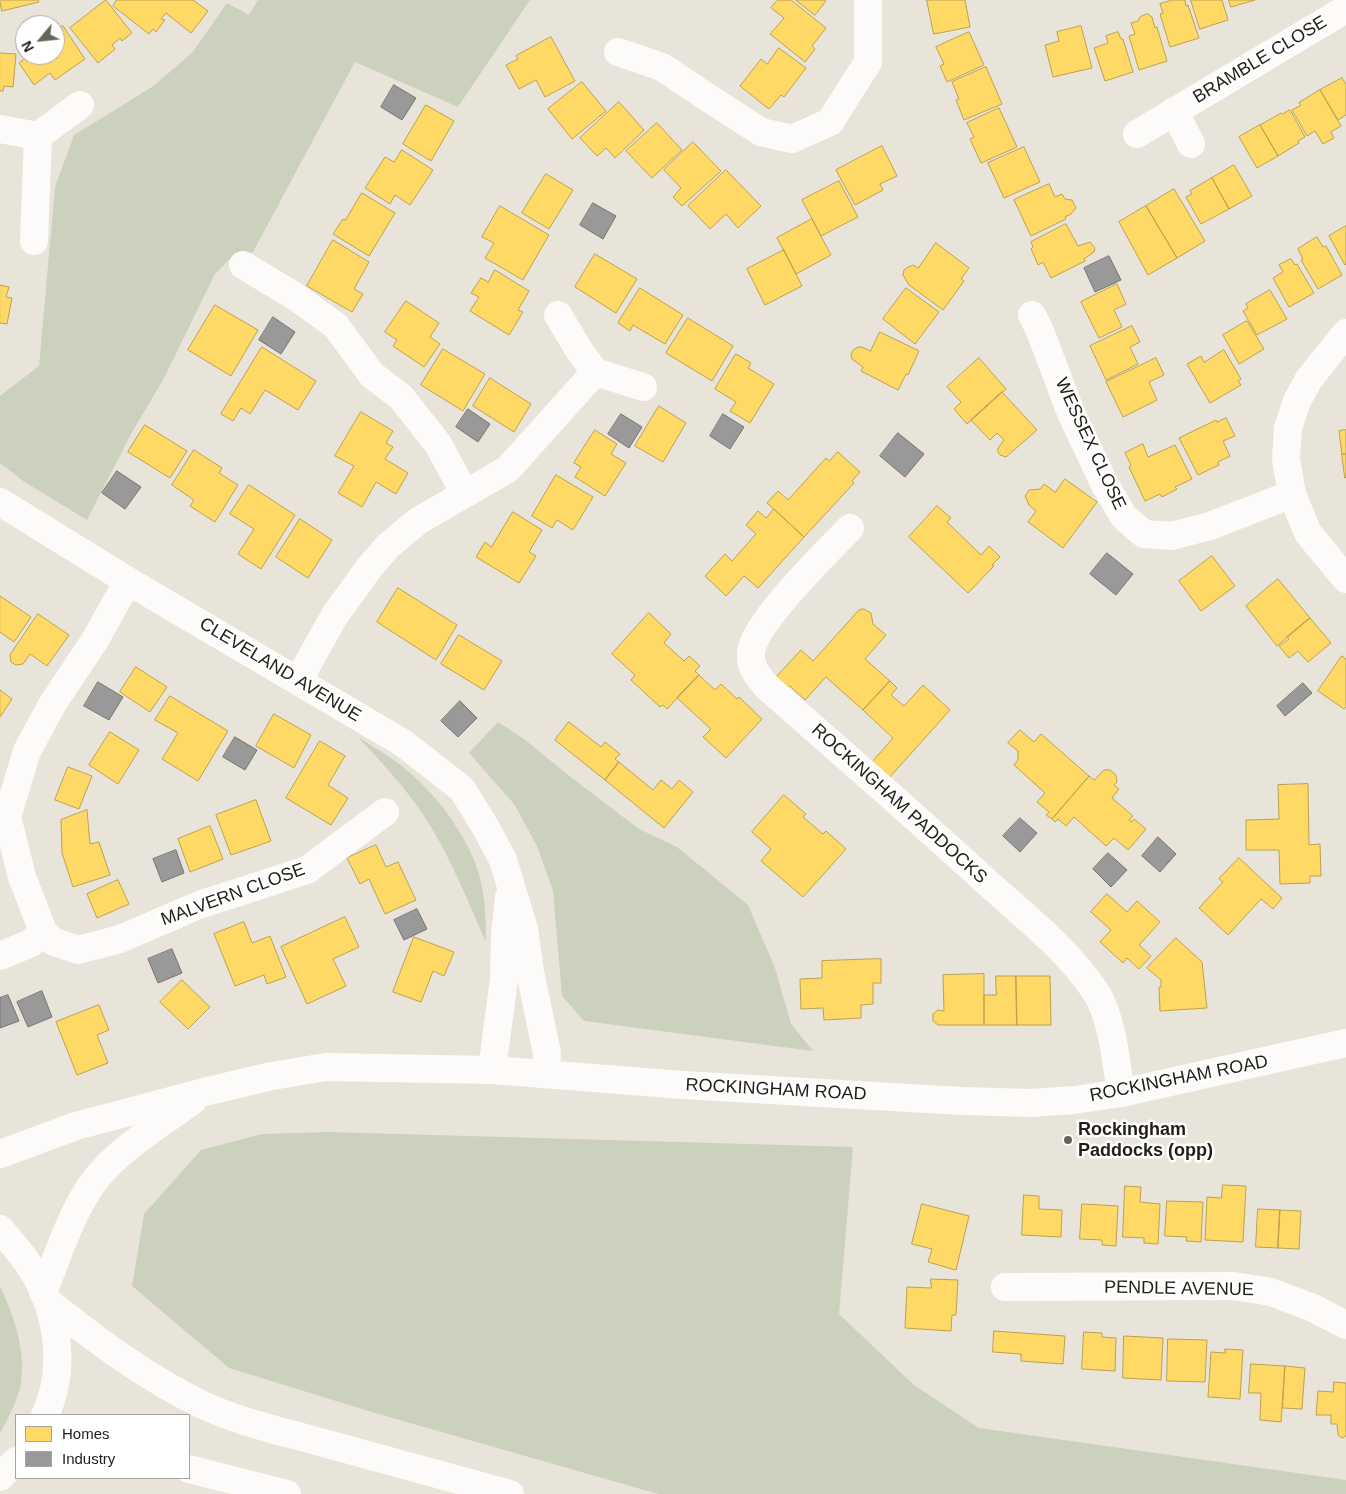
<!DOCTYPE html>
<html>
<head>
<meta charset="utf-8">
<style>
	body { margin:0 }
	#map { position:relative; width:1346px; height:1494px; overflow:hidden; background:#e9e4d9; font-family:Helvetica,sans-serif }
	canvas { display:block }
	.legend { position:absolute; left:15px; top:1414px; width:175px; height:65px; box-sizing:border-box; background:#fff; border:1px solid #a6a5a2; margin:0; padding:6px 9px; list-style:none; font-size:15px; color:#211e17 }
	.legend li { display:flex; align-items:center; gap:10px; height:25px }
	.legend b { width:25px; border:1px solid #a6a5a2 }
	.north { position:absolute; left:15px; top:15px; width:50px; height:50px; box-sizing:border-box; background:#fff; border:1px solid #a6a5a2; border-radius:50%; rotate:242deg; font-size:14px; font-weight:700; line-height:20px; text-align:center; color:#211e17 }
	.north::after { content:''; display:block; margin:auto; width:18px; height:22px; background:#67635b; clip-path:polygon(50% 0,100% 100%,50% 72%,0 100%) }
</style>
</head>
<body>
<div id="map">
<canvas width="1346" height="1494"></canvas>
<ul class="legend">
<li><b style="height:14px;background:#ffd966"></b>Homes</li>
<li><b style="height:14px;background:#999"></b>Industry</li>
</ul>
<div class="north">N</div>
</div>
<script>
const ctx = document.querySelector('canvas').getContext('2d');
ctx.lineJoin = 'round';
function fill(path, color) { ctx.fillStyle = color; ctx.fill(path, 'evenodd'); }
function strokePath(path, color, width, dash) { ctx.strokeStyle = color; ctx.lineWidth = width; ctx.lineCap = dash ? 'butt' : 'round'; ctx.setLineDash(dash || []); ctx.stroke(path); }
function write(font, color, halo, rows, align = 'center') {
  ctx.font = font + ' Helvetica,sans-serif'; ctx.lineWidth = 5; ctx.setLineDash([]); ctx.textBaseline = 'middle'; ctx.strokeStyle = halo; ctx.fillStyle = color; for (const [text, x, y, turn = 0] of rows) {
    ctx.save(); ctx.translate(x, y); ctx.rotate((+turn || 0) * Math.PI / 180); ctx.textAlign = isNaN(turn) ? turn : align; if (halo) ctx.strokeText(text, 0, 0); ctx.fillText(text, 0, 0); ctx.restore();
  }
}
const green = new Path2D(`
	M258,0H530L458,107L355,62L253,252L232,257L215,274L163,380L131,434L87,520L23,481L0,463V396L39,366L55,187L74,135L152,87L192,53L227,3L249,15Z
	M498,722L524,739L572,778L639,829L677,847L748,905L775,968L791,1024L813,1051L584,1021L562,996L553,891L537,846L514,804L469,753Z
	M358,737C375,748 393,758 408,771C439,798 467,835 479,874C485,896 486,920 486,942C467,900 450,855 424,816C405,787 381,762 358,737Z
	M329,1132L853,1147L839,1314L914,1385L979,1428L1346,1480V1494H658L375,1413L229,1368L132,1286L144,1214L201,1150L262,1134Z
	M0,1286C14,1316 26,1350 21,1383C18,1401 8,1418 0,1434Z`);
const homes = new Path2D(`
	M0,0H38L39,2L2,11Z
	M106,0L132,33L122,41L120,38L112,45L115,49L98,63L70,28Z
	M117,0H193L208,11L191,33L166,13L161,19L165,20L156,32L153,29L149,34L113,6Z
	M778,0H791L826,28L812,46L815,49L805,62L770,34L784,18L771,8Z
	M796,0H824L826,1L815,15Z
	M927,0H965L970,27L934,34Z
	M1173,0H1185L1186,6L1188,5L1199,38L1170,47L1160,14L1163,13L1160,4Z
	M1191,0H1222L1228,20L1200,29Z
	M1229,0H1255L1231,7Z
	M1148,14L1152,17L1155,28L1157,27L1167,61L1139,70L1129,36L1135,34L1131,23L1138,21L1140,17Z
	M63,26L85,59L55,80L50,73L34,85L19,63L30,55H55V32Z
	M1081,26L1092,68L1053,77L1045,45L1059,41L1057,32Z
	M969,32L984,65L947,82L940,66L944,64L936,47Z
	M1118,32L1121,39H1123L1133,72L1105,81L1094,48L1108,43L1106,36Z
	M551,37L575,81L545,97L536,80L519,89L506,65L518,59L516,56Z
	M779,48L806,68L784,97L781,95L769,109L740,86L761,59L767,64Z
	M0,53L16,54L13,87L4,86L3,91H0Z
	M986,67L1002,104L964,120L956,100L959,99L952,82Z
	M1342,78L1346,84V115L1338,120L1320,90Z
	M582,82L606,111L572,139L548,109Z
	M1320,90L1341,126L1331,132L1334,138L1323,144L1315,131L1307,136L1292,110L1301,105L1299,103Z
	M619,102L644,130L615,158L606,148L597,156L580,138Z
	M426,105L454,121L431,161L403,144Z
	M999,108L1017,147L981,163L970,139L974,137L967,123Z
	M1290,110L1305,137L1298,141L1299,143L1278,156L1260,125L1281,113L1282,114Z
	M657,123L682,150L652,178L626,151Z
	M1260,125L1278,156L1257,168L1239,137Z
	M693,142L721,171L682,206L673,197L681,188L664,170Z
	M882,146L897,176L880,184L883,190L855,205L836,170Z
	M1024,147L1040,182L1004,198L988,163Z
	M402,150L433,170L410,205L395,195L390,204L365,188L385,157L394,162Z
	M1234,165L1252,196L1229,209L1212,178Z
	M726,170L761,206L738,228L726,214L710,229L688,206Z
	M546,174L573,190L549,229L522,213Z
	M1212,178L1229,209L1201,224L1186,197L1192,194L1190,191Z
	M839,181L858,217L821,236L802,200Z
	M1049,184L1055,197L1062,194L1065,199L1072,200L1076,208L1071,214L1065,217L1066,219L1031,236L1014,200Z
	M1174,189L1205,241L1177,258L1146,206Z
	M362,193L395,213L369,256L333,234L343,219L345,220Z
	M500,206L549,235L523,280L485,258L494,243L482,237Z
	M1146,206L1177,258L1148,275L1119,222Z
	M812,219L831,255L796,274L777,238Z
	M1066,224L1078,246L1090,242L1095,248L1094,252L1084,259L1085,261L1051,278L1043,262L1038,265L1031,249L1033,247L1031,242Z
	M1346,226V264L1345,265L1329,236Z
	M1317,237L1323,247L1326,246L1342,275L1318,289L1301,260L1303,259L1298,249Z
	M333,240L369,262L354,289L363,294L352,312L307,286Z
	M936,243L969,268L961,279L964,281L943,310L909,285L903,275L904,270L908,267L913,265L918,268Z
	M784,250L802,286L765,305L747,269Z
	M595,254L637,279L616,313L575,287Z
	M1291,259L1295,265L1297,264L1314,293L1289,307L1273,278L1283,272L1279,265Z
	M495,270L529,291L518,310L523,312L509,335L470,311L479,297L471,293L481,278L488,282Z
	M1117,284L1126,304L1114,310L1122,327L1099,338L1081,302Z
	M0,285L9,287L6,297L12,298L7,324L0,323Z
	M640,288L683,315L665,344L633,325L630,331L618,323Z
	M906,288L939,312L915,344L883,319Z
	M1270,290L1287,319L1257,335L1243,311L1248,308L1246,304Z
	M406,301L439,323L430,337L440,344L424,367L393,346L397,340L385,332Z
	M215,305L258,330L231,376L188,350Z
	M688,318L733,346L712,381L666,353Z
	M1247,321L1264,349L1239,364L1223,335Z
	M1132,326L1140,342L1130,347L1138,364L1106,380L1090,346Z
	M880,332L919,351L908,375L906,374L898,390L861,371L863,367L852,359L851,355L853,350L858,347H862L870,351Z
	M262,347L316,381L298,410L265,390L250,414L241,408L233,421L221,414Z
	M443,349L485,374L463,411L421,385Z
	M1224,350L1241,379L1238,381L1241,385L1210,403L1187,364L1201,356L1204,362Z
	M736,354L751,363L748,368L774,384L750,423L730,411L736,402L715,389Z
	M979,358L1006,389L967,424L954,409L961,402L947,387Z
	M1156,358L1164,375L1149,382L1157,400L1123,417L1106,382Z
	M490,378L531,404L514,432L473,406Z
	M1002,392L1037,430L1006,457L1000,455L998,452V448L1004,440L997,433L990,440L971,420Z
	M659,406L686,423L663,462L635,446Z
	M361,412L393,431L386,443L393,447L385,459L408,473L396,494L376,482L362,507L338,493L354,466L335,456Z
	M1226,418L1235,436L1223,441L1230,456L1218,462L1219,465L1198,475L1179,438L1216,420L1217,422Z
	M145,425L187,451L170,478L128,452Z
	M595,430L617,444L611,454L626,463L605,496L575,477L581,467L574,463Z
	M1346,430V454H1342L1339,431Z
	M1143,444L1148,457L1175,445L1192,479L1175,487L1177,489L1162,497L1160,494L1145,501L1129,467L1131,465L1125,453Z
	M194,450L222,468L219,473L238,485L215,522L190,506L194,500L172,485Z
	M838,452L860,472L852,481L854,483L804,537L767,503L778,491L788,500L826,458L829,461Z
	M1342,454H1346V477L1345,478Z
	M556,475L593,497L573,530L557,520L552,528L532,516Z
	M1065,479L1097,502L1063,548L1028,522L1036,511L1029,505L1025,496L1029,490L1040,489L1044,484L1055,492Z
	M249,485L295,515L261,569L238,554L254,529L230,514Z
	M937,506L951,518L947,522L981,555L989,546L1000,557L992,565L994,566L968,593L909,537Z
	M774,509L804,537L758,588L744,576L726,596L705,576L725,554L732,561L756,534L746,525L758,511L766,518Z
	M513,512L542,530L529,552L536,556L519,583L476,557L485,542L491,547Z
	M300,519L332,540L308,578L276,557Z
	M1212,556L1235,586L1201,611L1179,581Z
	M1278,579L1310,618L1277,646L1246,606Z
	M398,588L457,625L436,660L377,622Z
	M0,596L31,617L14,642L0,632Z
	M864,609L871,613L873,624L886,635L865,659L890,681L863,710L826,677L805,700L790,686L786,689L775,678L801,650L813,661L859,610Z
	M649,613L671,634L664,643L684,661L689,656L700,666L695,671L699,675L667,709L663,705L660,707L631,680L635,675L612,654Z
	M38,614L69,635L47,666L30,654L23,664L16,665L11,662L10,655Z
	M1310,618L1331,643L1308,662L1298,651L1289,658L1279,646L1289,639L1287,637Z
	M459,635L502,661L484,690L441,664Z
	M1342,656L1346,659V707L1344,709L1318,691Z
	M136,667L167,687L150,712L120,692Z
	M699,675L715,690L721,684L737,699L739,697L762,719L726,758L703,737L711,729L677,698Z
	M890,681L897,688L891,695L904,706L923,685L950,710L889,778L872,762L893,738L863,710Z
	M0,690L12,699L0,717Z
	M170,696L228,731L198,781L162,759L178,733L155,720Z
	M274,714L311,735L294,768L256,746Z
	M569,722L601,747L605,742L620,754L615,759L619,762L605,780L555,740Z
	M1020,730L1034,742L1041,734L1089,776L1052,819L1046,815L1049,812L1037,802L1045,793L1014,765L1018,760V751L1008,743Z
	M110,732L139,750L118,784L89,765Z
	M320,741L345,756L328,785L348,798L331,825L286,798Z
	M619,762L653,790L661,780L672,789L679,780L693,792L664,828L605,780Z
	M68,767L92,776L79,809L55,800Z
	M1104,770H1110L1116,775L1117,782L1114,785L1119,789L1112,798L1133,816L1129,820L1132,822L1134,819L1146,829L1128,850L1114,838L1106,846L1074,817L1066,826L1058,819L1055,822L1052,819L1089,776L1094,780Z
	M1308,784L1309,845L1320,844L1321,876H1310V883L1280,884L1279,850H1246V820L1279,819L1278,785Z
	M784,795L806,814L803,817L823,834L826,831L846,849L803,897L761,861L771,849L752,832Z
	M256,800L271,841L231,855L216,815Z
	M87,810L90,844L99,842L110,875L73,887L62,853L61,820Z
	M210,826L223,859L190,872L178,839Z
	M376,845L386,867L398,862L416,900L385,914L369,879L360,884L347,858Z
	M1239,858L1282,898L1273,909L1261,899L1228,935L1199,908L1223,882L1219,879Z
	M118,880L129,904L97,918L87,894Z
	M1107,894L1127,912L1137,901L1160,922L1139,945L1151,956L1139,969L1127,958L1123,963L1100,942L1111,930L1091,912Z
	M345,917L359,947L333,959L346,986L307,1004L281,947Z
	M244,922L252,943L270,936L286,977L267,984L264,975L235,986L214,934Z
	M414,937L454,952L444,976L433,971L421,1002L393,992Z
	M1176,938L1202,962L1207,1008L1160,1011L1159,987H1161V980L1147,968Z
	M881,959V983H873V1004L861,1005V1018L824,1020L823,1008L801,1009L800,979L822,978V961Z
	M984,974V1025H938L933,1021V1014L938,1010L944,1011L943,975Z
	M996,976H1016L1017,1025H984V995H996Z
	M1016,976H1050L1051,1025H1017Z
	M182,980L210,1007L188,1029L160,1002Z
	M99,1005L109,1030L97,1035L108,1063L77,1075L56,1022Z
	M1223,1185L1246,1186L1243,1242L1205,1240L1207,1197L1221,1198Z
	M1125,1186L1141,1187L1140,1202L1160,1204L1158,1244L1144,1243V1238L1123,1237Z
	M1024,1195L1039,1196V1209L1062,1210L1061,1237L1022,1235Z
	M1167,1201L1203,1202L1201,1242L1186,1241L1187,1237L1165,1236Z
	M922,1204L969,1216L956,1270L928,1262L932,1249L912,1244Z
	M1082,1204L1118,1206L1116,1246L1102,1245V1240L1080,1239Z
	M1258,1209L1280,1210L1278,1248L1256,1247Z
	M1280,1210L1301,1211L1299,1249L1278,1248Z
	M931,1279L958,1280L956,1315H952L951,1331L905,1328L907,1287L931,1288Z
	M994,1331L1065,1336L1063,1364L1021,1361V1354L993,1352Z
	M1084,1332L1102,1333V1337L1116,1338L1115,1371L1082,1369Z
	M1124,1336L1163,1338L1161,1380L1123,1378Z
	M1168,1339L1207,1340L1205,1382L1167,1381Z
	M1225,1349L1243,1350L1240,1399L1208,1397L1211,1352L1225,1353Z
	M1251,1364L1285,1366L1281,1422L1260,1420L1261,1393H1249Z
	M1285,1366L1305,1368L1302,1409L1283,1408Z
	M1334,1382L1346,1383V1436L1342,1438L1338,1435L1337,1424H1331V1415H1316L1318,1391L1333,1392Z`);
const industry = new Path2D(`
	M394,85L416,98L402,120L381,107Z
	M593,203L616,216L603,239L580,225Z
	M1109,256L1121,280L1095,292L1084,268Z
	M273,317L295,332L281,354L259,340Z
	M468,409L490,424L478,442L456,427Z
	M621,414L642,427L629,448L608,434Z
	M723,414L744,427L730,449L710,436Z
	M898,433L924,454L905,477L880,456Z
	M117,471L141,487L125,509L102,493Z
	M1107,553L1133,574L1116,595L1090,574Z
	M98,682L123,697L109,720L84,706Z
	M1303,683L1312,693L1285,716L1277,706Z
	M460,701L477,718L458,737L441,721Z
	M235,737L257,750L245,770L223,757Z
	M1020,818L1037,833L1020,852L1003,836Z
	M1158,837L1176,854L1160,872L1142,856Z
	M176,850L184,873L162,882L153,859Z
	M1108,853L1127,870L1111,887L1093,869Z
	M417,909L427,929L404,940L394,920Z
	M172,949L182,973L158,983L148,959Z
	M42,991L52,1017L28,1027L17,1002Z
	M8,995L19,1021L0,1028V998Z`);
const minor = new Path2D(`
	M618,52L662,67L707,97L761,132L792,139L830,122L868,62V0
	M1174,111L1191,144
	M0,129L38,136L34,241
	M1137,134L1346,9
	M38,136L80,105
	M243,265L296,297L336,326L372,375L401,397L438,444L465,494
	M1032,315L1040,331L1071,413L1104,483L1124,517L1144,534L1172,536L1210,526L1292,494
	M1346,333L1309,379L1297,401L1288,428L1286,459L1292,494L1308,533L1346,579
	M595,372L643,387
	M0,502L128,581L403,743L462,789L486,828L503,860L524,929L530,972L547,1053L546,1074
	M850,528C827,552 753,623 751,653C750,668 758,676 767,687C842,753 917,818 991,886C1028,919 1070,952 1097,994C1113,1021 1116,1063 1121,1093
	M298,681L335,615L369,568L388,546L418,521L508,469L595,372L579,350L558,315
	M0,816L7,817L22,877L43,931L52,941L78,950L120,939L199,905L307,870L385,812
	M7,817L27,751L53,703L95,640L128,581
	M0,956L31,943L43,931
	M492,1070L504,979L505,935L509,897
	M1005,1287L1234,1286L1271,1292L1313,1308L1346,1325`);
const major = new Path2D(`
	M0,1154L76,1126L204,1092L272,1076L326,1067L492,1070L683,1085L962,1101L1031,1103L1074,1100L1121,1093L1346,1043
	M43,1292C57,1258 72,1210 95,1180C120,1148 160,1125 193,1100`);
const highway = new Path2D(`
	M0,1229C11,1242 22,1254 31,1268C58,1310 67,1369 45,1415
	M47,1301C96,1340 145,1377 201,1404C238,1422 281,1431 320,1442C383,1459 447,1477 510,1494
	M189,1469L287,1494
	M0,1477L16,1461`);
const markers = [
	[1068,1140,5,"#67635b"]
];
const streetNames = [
	["BRAMBLE CLOSE",1260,60,-31],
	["WESSEX CLOSE",1090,444,65],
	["CLEVELAND AVENUE",280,670,31],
	["ROCKINGHAM PADDOCKS",899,804,42],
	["MALVERN CLOSE",233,895,-20],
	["ROCKINGHAM ROAD",1179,1079,-11],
	["ROCKINGHAM ROAD",776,1090,3],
	["PENDLE AVENUE",1179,1289,1]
];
const poiNames = [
	["Rockingham",1078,1130],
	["Paddocks (opp)",1078,1151]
];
fill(green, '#ccd1be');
fill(homes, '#ffd966');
strokePath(homes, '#bca14e', 1);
fill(industry, '#999');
strokePath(industry, '#757472', 1);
strokePath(minor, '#fcfbf9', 28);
strokePath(major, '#fcfbf9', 28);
strokePath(highway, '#fcfbf9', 28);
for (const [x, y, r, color] of markers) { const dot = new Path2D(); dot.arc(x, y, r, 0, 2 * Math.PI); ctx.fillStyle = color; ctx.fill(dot); strokePath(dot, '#fff', 2); }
write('18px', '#211e17', '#fff', streetNames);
write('bold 18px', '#211e17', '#fff', poiNames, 'left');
</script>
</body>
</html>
